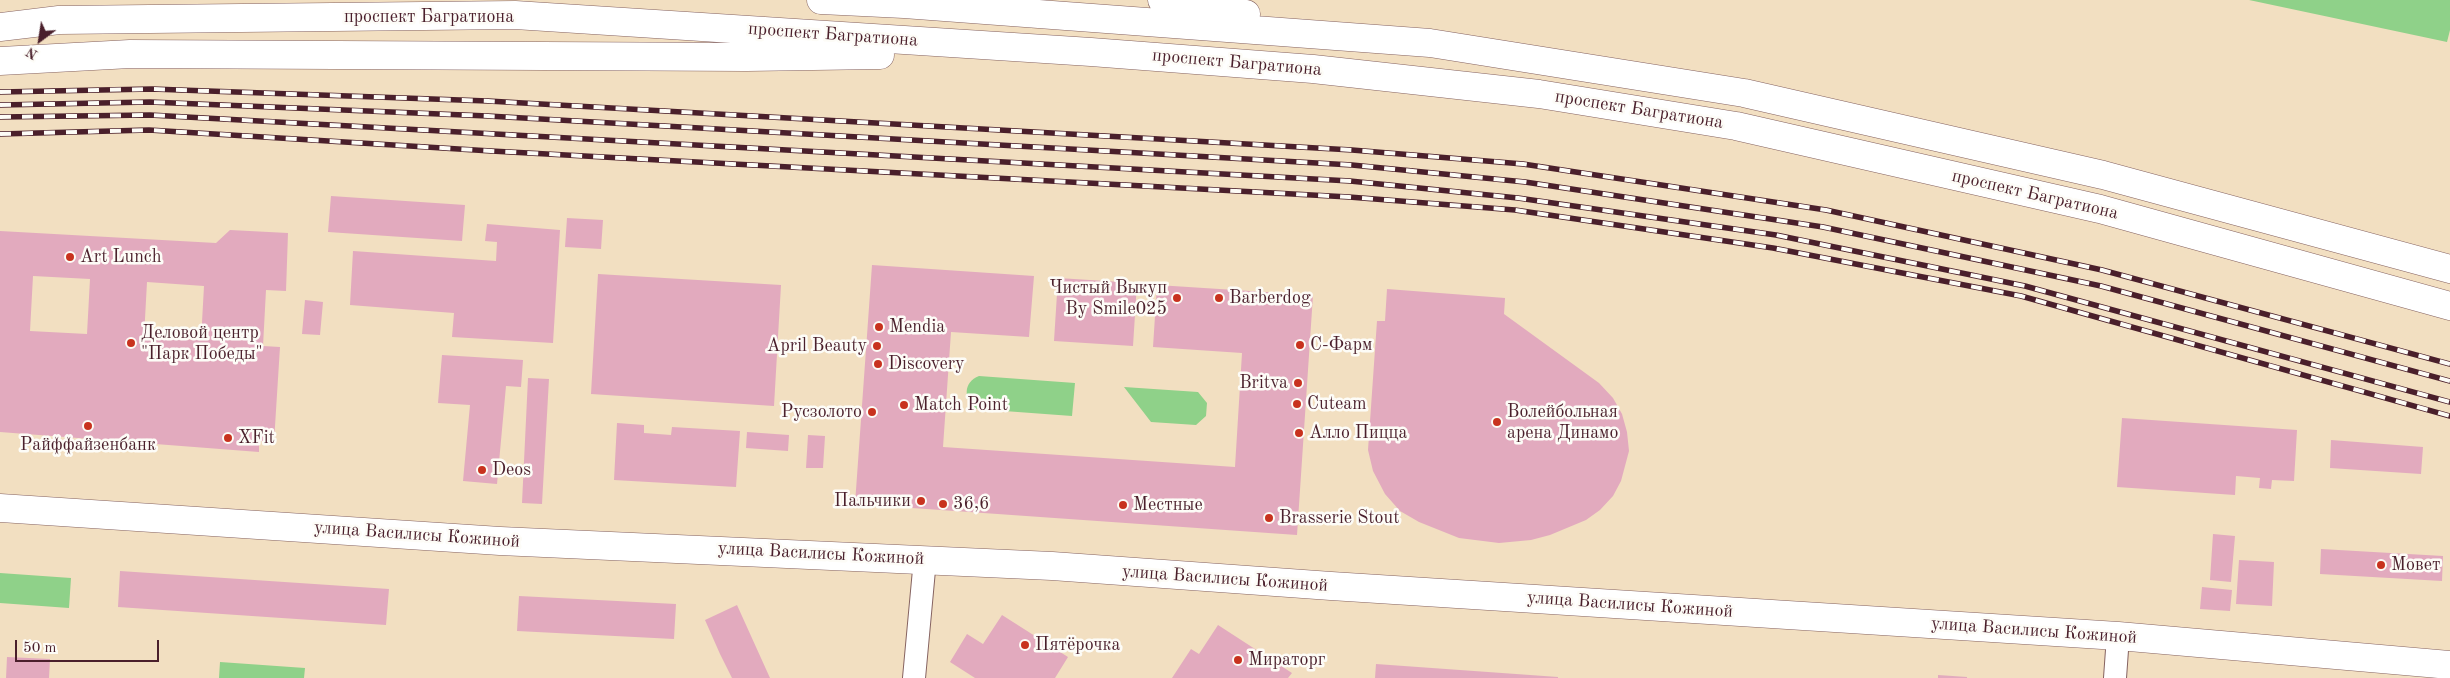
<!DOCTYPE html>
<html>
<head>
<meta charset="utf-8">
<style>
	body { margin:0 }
	#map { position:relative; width:2450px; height:678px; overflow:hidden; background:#f2dfc1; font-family:"Old Standard TT",serif }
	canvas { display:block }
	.north { position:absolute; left:15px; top:15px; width:50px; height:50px; -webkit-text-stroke:4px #fdfcf7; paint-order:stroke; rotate:211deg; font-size:14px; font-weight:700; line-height:20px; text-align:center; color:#4a1f2b }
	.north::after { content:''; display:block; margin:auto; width:18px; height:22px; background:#4a1f2b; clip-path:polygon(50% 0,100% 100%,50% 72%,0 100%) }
	.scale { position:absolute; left:15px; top:640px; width:144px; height:22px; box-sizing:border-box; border:2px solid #4a1f2b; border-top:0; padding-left:6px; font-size:15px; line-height:18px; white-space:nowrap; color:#4a1f2b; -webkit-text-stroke:4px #fdfcf7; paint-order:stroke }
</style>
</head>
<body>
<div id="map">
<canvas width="2450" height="678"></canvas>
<div class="north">N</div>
<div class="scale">50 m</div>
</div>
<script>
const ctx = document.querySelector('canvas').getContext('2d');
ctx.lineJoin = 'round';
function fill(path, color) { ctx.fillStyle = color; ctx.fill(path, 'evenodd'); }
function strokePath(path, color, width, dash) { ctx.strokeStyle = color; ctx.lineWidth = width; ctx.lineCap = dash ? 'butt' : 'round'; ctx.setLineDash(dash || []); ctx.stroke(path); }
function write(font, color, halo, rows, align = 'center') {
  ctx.font = font + ' "Old Standard TT",serif'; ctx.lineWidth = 5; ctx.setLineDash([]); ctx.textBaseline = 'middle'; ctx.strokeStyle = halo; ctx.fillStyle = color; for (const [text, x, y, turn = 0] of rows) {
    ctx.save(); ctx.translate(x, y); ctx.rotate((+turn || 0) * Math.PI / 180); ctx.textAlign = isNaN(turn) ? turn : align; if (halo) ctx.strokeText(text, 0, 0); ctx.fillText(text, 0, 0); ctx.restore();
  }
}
const green = new Path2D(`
	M2249,0H2450V30L2447,42Z
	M979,376L1075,383L1072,416L977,409C963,400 963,382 979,376Z
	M1124,387L1198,392L1207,403L1206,416L1196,425L1151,422Z
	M0,573L71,578L69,608L0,603Z
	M220,662L305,668L304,678H219Z`);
const building = new Path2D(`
	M331,196L465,205L462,241L328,232Z
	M567,218L603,220L601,249L565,247Z
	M487,224L560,230L553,343L452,337L454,313L350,305L353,251L496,261L497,242L485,241Z
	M230,230L288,233L286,291L266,290L263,346L280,347L274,442L259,441V452L0,432V231L216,243ZM33,276L90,279L87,334L30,331ZM147,282L204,286L201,340L144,337Z
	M872,265L1034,276L1029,337L951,332L943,447L1235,467L1242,353L1153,347L1157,285L1313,295L1297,535L855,504Z
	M598,274L781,285L774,406L591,394Z
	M1058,278L1137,283L1133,346L1054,341Z
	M1387,289L1505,298L1504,314L1599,383L1613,398L1622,414L1627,432L1629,451L1621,481L1613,496L1600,510L1586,520L1550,535L1531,540L1499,543L1459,538L1419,522L1400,511L1385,494L1373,471L1368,450L1377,321H1385Z
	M305,300L323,302L320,335L302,334Z
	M442,355L523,360L521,387L506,386L497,484L463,481L470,405L438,403Z
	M528,378L549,379L542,504L522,503Z
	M2122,418L2297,430L2294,481L2272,480L2271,489L2259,488L2260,478L2236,476L2235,495L2117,487Z
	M617,423L644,425V433L671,435L672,427L740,431L736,487L614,480Z
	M747,432L789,435L788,451L746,448Z
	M808,435L825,436L823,468H806Z
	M2331,440L2423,447L2421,474L2330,468Z
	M2213,534L2235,536L2231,582L2210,580Z
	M2321,549L2443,556L2442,581L2320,574Z
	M2239,560L2274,562L2272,606L2236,604Z
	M120,571L389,589L386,625L118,607Z
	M2202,587L2232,590L2230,611L2200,609Z
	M519,596L676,604L674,639L517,631Z
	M737,605L770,678H732L720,654L705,620Z
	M1002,615L1068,657L1055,678H975L950,662L967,634L983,644Z
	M1218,625L1292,673L1288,678H1172L1191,649L1199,654Z
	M7,657L50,659L49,678H6Z
	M1376,664L1558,677V678H1375Z
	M1938,675L1967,677V678H1938Z`);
const minor = new Path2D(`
	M914,678L925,559
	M2115,678L2118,636`);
const tertiary = new Path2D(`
	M0,508L500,541L1052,566L1331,586L2118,636L2450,665`);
const primary = new Path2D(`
	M821,0L904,4L1430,43L1744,93L2103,175L2450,269
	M1162,0L1246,14
	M0,27L59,20L515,15L1091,52L1313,69L1539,94L1736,126L2100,209L2450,306
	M0,61L130,54L747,57L880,55`);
const rail = new Path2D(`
	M0,92L152,89L488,101L1352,150L1523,164L1826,210L2102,270L2450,364
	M0,105L150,102L488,116L1352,165L1525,182L1823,227L2101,286L2450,381
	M0,117L150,115L1350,181L1518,198L1776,235L2025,286L2450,402
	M0,134L149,130L491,151L1349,197L1515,210L1773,248L2021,296L2450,416`);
const markers = [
	[70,257,5,"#c8321e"],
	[1177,298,5,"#c8321e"],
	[1219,298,5,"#c8321e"],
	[879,327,5,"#c8321e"],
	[131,343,5,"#c8321e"],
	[1300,345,5,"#c8321e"],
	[877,346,5,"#c8321e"],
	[878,364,5,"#c8321e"],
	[1298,383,5,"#c8321e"],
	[1297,404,5,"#c8321e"],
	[904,405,5,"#c8321e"],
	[872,412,5,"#c8321e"],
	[1497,422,5,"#c8321e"],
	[88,426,5,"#c8321e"],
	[1299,433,5,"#c8321e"],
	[228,438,5,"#c8321e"],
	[482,470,5,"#c8321e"],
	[921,501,5,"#c8321e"],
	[943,504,5,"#c8321e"],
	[1123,505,5,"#c8321e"],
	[1269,518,5,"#c8321e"],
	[2381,565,5,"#c8321e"],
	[1025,645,5,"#c8321e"],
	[1238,660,5,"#c8321e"]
];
const streetNames = [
	["проспект Багратиона",429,17],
	["проспект Багратиона",833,35,4],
	["проспект Багратиона",1237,63,5],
	["проспект Багратиона",1639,110,9],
	["проспект Багратиона",2035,195,13],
	["улица Василисы Кожиной",417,535,4],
	["улица Василисы Кожиной",821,554,3],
	["улица Василисы Кожиной",1225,579,4],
	["улица Василисы Кожиной",1630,605,4],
	["улица Василисы Кожиной",2034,631,4]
];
const poiNames = [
	["Art Lunch",80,257],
	["Чистый Выкуп",1167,288,"right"],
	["By Smile025",1167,309,"right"],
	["Barberdog",1229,298],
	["Mendia",889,327],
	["Деловой центр",141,333],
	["\"Парк Победы\"",141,354],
	["C-Фарм",1310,345],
	["April Beauty",867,346,"right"],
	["Discovery",888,364],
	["Britva",1288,383,"right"],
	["Cuteam",1307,404],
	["Match Point",914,405],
	["Русзолото",862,412,"right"],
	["Волейбольная",1507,412],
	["арена Динамо",1507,433],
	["Алло Пицца",1309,433],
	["XFit",238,438],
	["Райффайзенбанк",88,445,"center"],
	["Deos",492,470],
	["Пальчики",911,501,"right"],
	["36,6",953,504],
	["Местные",1133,505],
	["Brasserie Stout",1279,518],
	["Мовет",2391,565],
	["Пятёрочка",1035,645],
	["Мираторг",1248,660]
];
fill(green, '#8fd189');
fill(building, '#e2aabe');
strokePath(minor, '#856260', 24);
strokePath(tertiary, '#856260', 29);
strokePath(primary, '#856260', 29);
strokePath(minor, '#fff', 22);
strokePath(tertiary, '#fff', 28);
strokePath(primary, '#fff', 28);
strokePath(rail, '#4a1f2b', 5.5);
strokePath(rail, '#fdfcf7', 4, [11]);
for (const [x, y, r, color] of markers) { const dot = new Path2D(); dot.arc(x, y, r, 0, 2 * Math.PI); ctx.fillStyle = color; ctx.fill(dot); strokePath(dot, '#fdfcf7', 2); }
write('18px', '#4a1f2b', '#fdfcf7', streetNames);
write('18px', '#4a1f2b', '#fdfcf7', poiNames, 'left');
</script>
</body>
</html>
